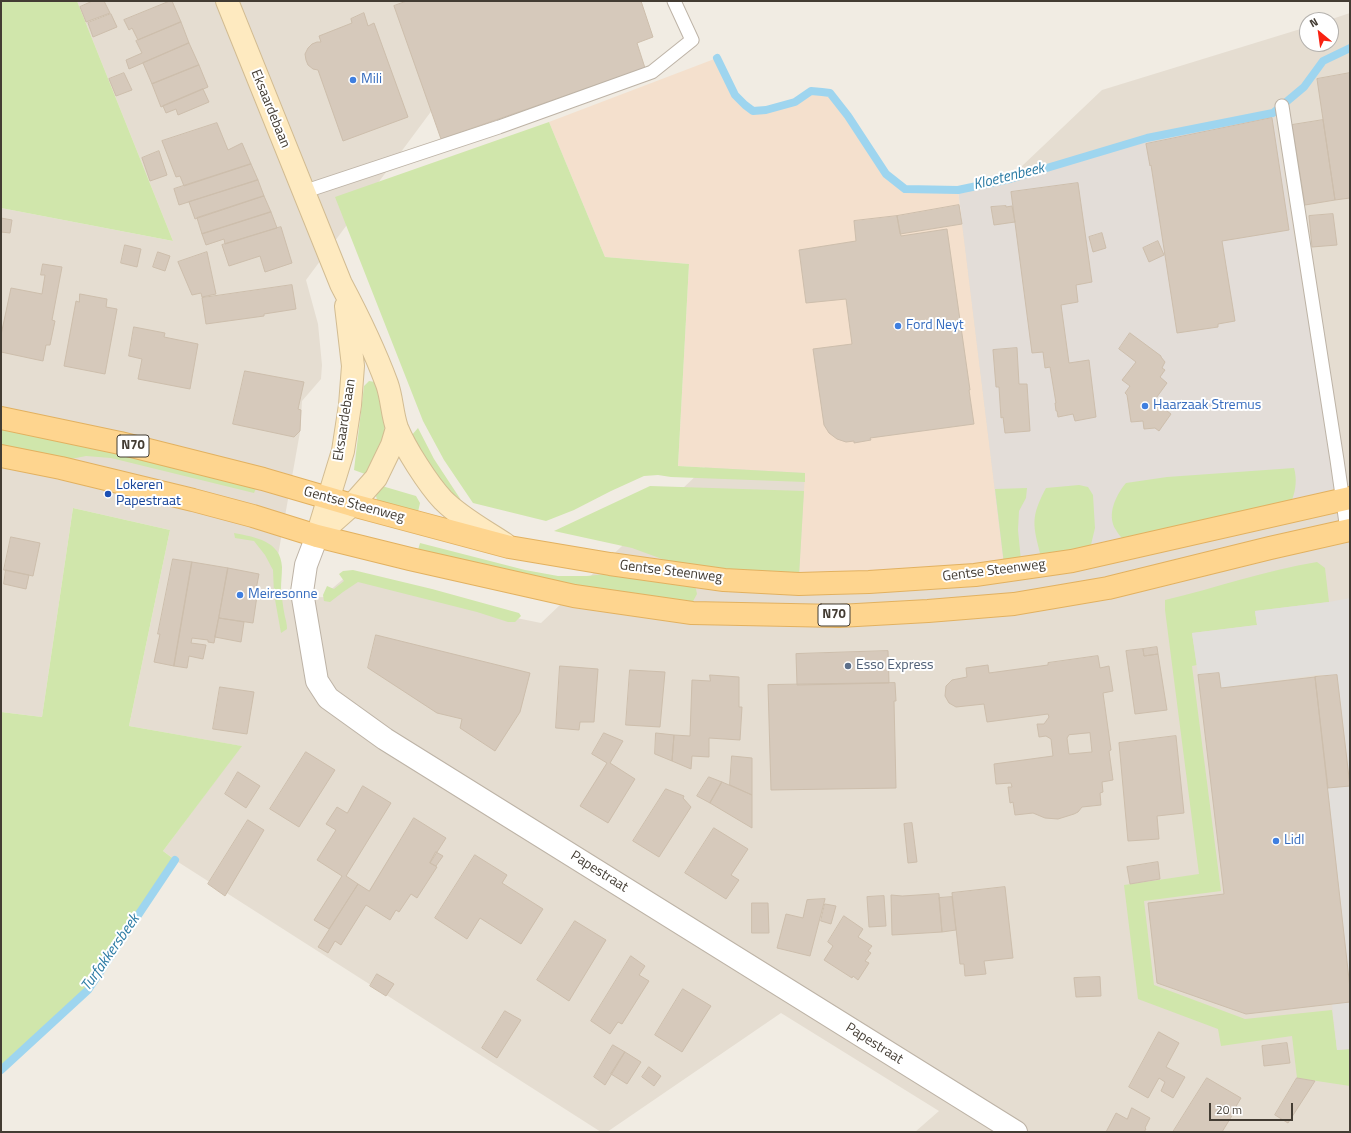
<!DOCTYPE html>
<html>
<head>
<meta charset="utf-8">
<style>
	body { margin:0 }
	#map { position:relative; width:1351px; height:1133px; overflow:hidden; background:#f1ece3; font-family:"Titillium Web",sans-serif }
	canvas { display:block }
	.frame { position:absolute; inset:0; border:2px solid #433c33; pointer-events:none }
	.north { position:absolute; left:1299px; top:12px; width:40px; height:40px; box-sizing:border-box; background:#fff; border:1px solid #b4b1ad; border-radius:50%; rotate:331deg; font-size:11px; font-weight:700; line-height:16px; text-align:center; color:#433c33 }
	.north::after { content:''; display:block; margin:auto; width:14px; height:18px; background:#f92212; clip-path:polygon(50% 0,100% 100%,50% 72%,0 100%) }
	.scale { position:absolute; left:1209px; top:1103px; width:84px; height:18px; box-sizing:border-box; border:2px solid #433c33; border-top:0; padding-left:5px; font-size:12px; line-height:14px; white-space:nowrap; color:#433c33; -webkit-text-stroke:3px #fff; paint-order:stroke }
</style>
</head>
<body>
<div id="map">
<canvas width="1351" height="1133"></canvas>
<div class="frame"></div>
<div class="north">N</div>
<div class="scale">20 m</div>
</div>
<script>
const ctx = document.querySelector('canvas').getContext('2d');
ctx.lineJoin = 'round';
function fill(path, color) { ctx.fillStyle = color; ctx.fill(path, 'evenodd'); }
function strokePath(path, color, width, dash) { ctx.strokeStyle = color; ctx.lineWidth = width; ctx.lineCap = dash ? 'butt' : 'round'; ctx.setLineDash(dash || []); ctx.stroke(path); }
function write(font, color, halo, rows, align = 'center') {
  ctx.font = font + ' "Titillium Web",sans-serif'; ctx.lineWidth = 4; ctx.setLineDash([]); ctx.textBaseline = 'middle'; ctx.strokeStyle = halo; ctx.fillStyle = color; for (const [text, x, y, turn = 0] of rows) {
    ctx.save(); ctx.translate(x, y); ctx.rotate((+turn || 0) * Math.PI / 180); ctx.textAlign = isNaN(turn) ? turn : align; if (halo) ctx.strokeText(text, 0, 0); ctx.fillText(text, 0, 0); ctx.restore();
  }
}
const residential = new Path2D(`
	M77,1H513L306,280L318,324L322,365L321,379L302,401L300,432L275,572L277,598L329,597L328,592L348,575L467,608L541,623L1102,90L1307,27V44H1331V20H1329L1350,13V1132H915L939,1111L781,1013L607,1132H601L175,860L163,851L241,746L129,726L170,530L73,508L42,717L1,712V208L173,241Z`);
const commercial = new Path2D(`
	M717,58L735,95L745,105L753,111L766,110L795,102L811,91L822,92L830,93L848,116L886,174L905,189L958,190L1004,564L799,576L805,473L678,466L689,264L605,257L549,122Z`);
const industrial = new Path2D(`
	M1273,113L1337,489L1090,549L1004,564L958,190L1010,179L1147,138Z`);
const green = new Path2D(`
	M1,1H77L173,241L1,208Z
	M549,122L605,257L689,264L678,466L805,473V482L671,477L658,475L644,476L611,491L574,510L546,521L473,503L444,460L423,421L335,197Z
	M369,381L375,382L379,389L385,426L384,434L376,458L365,474L354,470L364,386Z
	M1,426L257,486L254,493L111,458L86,456L71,459L1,448Z
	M418,428L434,459L461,500L445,488L411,436Z
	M1294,468C1297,479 1296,489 1292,500L1124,540C1121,537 1118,534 1116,530C1106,515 1116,495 1126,483L1167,477Z
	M1079,485L1088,487L1093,495L1095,528L1090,549L1041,557C1033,525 1030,518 1046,488Z
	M382,486L416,496L420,503L418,512L377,500L376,496Z
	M650,486L804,491L799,576L699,568L673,563L632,548L554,531Z
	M1027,488L1026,498L1019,511L1018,530L1021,561L1004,564L995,489Z
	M73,508L170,530L129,726L242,746L163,851L175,860L88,990L1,1070V712L42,717Z
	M234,533C255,537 281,541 282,567C282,574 281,582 281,589C282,598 283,608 285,617C286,621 287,624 287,629L281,633L274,594L273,570L265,555L254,541L235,538Z
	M420,543L525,570L558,576H587L606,574L694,586L696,589L697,594L692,603L578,588L418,550Z
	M1317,562L1325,568L1329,602L1255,611L1257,625L1192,633L1197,665L1192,666L1221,891L1144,901L1154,985L1245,1019L1332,1010L1337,1050L1350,1049V1086L1297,1078L1292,1036L1221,1046L1218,1029L1138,999L1124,885L1199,874L1165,610V600C1216,588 1266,570 1317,562Z
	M353,570L432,589L519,613L521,616L515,622H508L477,612L358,582L343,592L330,602L324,601L323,595L327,586L334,589L344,581L339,574L343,571Z`);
const parking = new Path2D(`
	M1350,598V782L1337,675H1316L1221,688L1219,673L1198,675L1192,633L1257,625L1255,611L1329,602Z
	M1350,786V988L1328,788Z
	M1350,1002V1049L1337,1050L1332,1004Z`);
const stream = new Path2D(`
	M717,58L735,95L745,105L753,111L766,110L795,102L811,91L822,92L830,93L848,116L886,174L905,189L958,190L1010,179L1147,138L1273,113L1304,87L1323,61L1350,48
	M1,1070L88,990L175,860`);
const building = new Path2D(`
	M93,1H104L110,13L86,22L80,7Z
	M170,1H172L181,22L138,40L132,28L129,30L124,20Z
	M407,1H641L653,37L637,43L645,68L441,139L394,6Z
	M364,13L368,26L374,23L408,117L343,141L318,70L313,69L308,65L306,60L305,54L308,48L312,44L317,42H321L319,36L352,23L351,19Z
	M111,14L117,27L93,37L88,23Z
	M181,22L189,43L129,69L126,60L142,53L136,41Z
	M189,43L199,65L152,84L143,63Z
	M199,65L208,87L161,107L152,84Z
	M124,73L132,90L116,96L109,79Z
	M1350,73V198L1335,200L1317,79Z
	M203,89L209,102L178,115L176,109L166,113L163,106Z
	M1272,118L1289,230L1222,241L1235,321L1218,324V327L1177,333L1151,165L1150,166L1146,144Z
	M1323,120L1335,200L1305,205L1292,125Z
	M217,123L228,150L242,143L251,164L184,186L180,176L176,177L162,141Z
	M159,151L167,175L150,181L142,158Z
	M251,164L258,180L179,205L174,189Z
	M258,180L264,196L195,219L189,202Z
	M1078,183L1092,282L1076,285L1078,302L1061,305L1069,363L1089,360L1096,417L1075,421L1073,414L1058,417L1057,411H1056L1055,403H1056L1050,367L1045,368L1043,352L1032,353L1011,192Z
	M264,196L271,212L202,234L197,218Z
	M959,205L962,224L900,234L897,216Z
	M1006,206V207L1012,206L1015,222L994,225L991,207Z
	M271,212L277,228L225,244L224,239L206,245L202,234Z
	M1333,214L1337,245L1312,247L1309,216Z
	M897,216L901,236L947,229L970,390H969L974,424L870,438L871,440L854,443V441L846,442L837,439L829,433L824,425L813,349L852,344L846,299L806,303L799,250L856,241L854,221Z
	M1,218L12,220L10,233L1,232Z
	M281,227L292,263L265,272L260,256L229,266L222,245Z
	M1102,233L1106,248L1093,252L1089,237Z
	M1158,241L1164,255L1149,262L1143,248Z
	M125,245L141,249L137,267L121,263Z
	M158,252L170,256L165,271L153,267Z
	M207,252L216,294L202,297L201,293L192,295L178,262Z
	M43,264L62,267L52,320L55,321L50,345H46L43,361L1,352V335L11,288L42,294L45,275H41Z
	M292,285L296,309L264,314V316L206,324L202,298Z
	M80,294L107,299L106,307L117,309L105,374L64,366L76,301L79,302Z
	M134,327L165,333L164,337L198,344L190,389L138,379L142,359L129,356Z
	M1130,333L1161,356V357L1165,362L1162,368L1165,370L1160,377L1167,383L1154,401L1171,414L1159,431L1155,428L1144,429L1143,421L1131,422L1127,395L1125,393L1130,386L1122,380L1136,362L1119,349Z
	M1017,348L1019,384H1027L1030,431L1005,433L1003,417L1001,418L999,387H996L993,350Z
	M245,371L304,382L298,409L301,410L300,431L294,437L233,424Z
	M11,537L40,543L33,576L4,570Z
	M173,559L192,562L174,666L154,662L160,634H158Z
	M192,562L228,568L214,643L208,642V640L192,638L191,643L206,645L203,659L189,656L187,668L174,666Z
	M228,568L259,574L255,595L257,596L253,623L219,618Z
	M6,570L29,575L26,589L4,584Z
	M219,618L244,622L241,642L215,637Z
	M376,635L530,673L520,712L495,751L460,728L462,719L437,713L368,668Z
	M1157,647L1158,654L1144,656L1143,649Z
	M1143,649L1144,656L1158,654L1167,710L1135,714L1126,651Z
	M888,651L889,683L797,685L796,654Z
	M1098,656L1100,668L1109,666L1113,691L1103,693L1111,750L1109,751L1113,780L1102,782L1103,792L1100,793L1101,805L1082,807L1078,812L1074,814L1058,819L1045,818L1033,813L1015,815L1013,802L1010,803L1008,787H1012L1011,783L996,784L994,764L1053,756L1051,739L1046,736L1039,737L1037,724H1044L1049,717L1048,714L987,722L984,704L956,707L949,703L945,696L946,686L952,680L967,677L966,668L988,665L989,673L1048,665V663ZM1090,733L1092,752L1069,754L1067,738L1069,735Z
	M560,666L598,669L594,722H580L579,730L556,728Z
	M630,670L665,672L660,727L626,725Z
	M1219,673L1221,688L1315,677L1350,988V1002L1246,1014L1157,983L1148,903L1224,894L1198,675Z
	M710,675L739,677V707H742L740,740L709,738V757L692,756L691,769L672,761L674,735L690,736L692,680L710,681Z
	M1337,675L1350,786L1328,788L1315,677Z
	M895,683L896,701H894L896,788L771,790L768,685Z
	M220,687L254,692L247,734L213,729Z
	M604,733L623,741L610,763L635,779L608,823L580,806L607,763L592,754Z
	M656,733L674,735L672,761L655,754Z
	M1176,736L1184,813L1157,816L1159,839L1128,841L1119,743Z
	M306,752L335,770L299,827L270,809Z
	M732,756L752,758V795L730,785Z
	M238,772L260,786L246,808L225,794Z
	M709,777L722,782L710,803L697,796Z
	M722,782L752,795V828L710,803Z
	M363,786L391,803L346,876L358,884L329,929L314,920L342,876L317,860L336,830L326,824L337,807L347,813Z
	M666,789L684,796L683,798L691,807L659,857L633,841Z
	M414,818L446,838L430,863L437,867L417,898L411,894L399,912L396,910L390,920L366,905L341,945L335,941L328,953L318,947L358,884L369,891Z
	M248,820L264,830L225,896L208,884Z
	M912,823L917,862L908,863L904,824Z
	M714,828L748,849L731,875L739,880L726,899L685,873Z
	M436,852L443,856L436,866L430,863Z
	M475,855L507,875L502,883L543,909L521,944L480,918L467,939L435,918Z
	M1158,862L1160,879L1130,884L1127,867Z
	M1005,887L1013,958L984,961L986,974L965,976L964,964H960L952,893Z
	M939,894L942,932L892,935L891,895L902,896Z
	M884,896L886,926L869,927L867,897Z
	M952,897L956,930L942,932L939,898Z
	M825,899L810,956L777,948L786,914L803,918L807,900Z
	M752,903H768L769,933H752Z
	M825,904L836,906L831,924L821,921Z
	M844,916L863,929L858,937L872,946L868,951L871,953L865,961L869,963L858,980L853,976L852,978L824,960L833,946L828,942Z
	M575,921L606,940L569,1001L537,980Z
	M631,956L645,966L639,975L649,981L622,1024L618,1022L610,1034L591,1021Z
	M377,974L394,984L386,996L370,986Z
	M1100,977L1101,996L1076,997L1074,978Z
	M683,989L711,1006L682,1052L655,1035Z
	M505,1011L521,1020L497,1058L482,1048Z
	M1159,1032L1179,1043L1166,1067L1185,1077L1173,1098L1161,1091L1165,1082L1159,1078L1148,1098L1129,1087Z
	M1287,1043L1290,1063L1264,1066L1262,1046Z
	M613,1045L625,1052L605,1085L594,1077Z
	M625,1052L641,1062L627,1084L611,1074Z
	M649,1067L661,1076L654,1086L642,1077Z
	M1207,1078L1241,1098L1232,1113L1233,1114L1222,1132H1173Z
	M1297,1078L1315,1081L1288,1123L1275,1115Z
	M1132,1108L1150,1118L1145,1128L1146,1129L1144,1132H1106L1116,1113L1127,1119Z`);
const lane = new Path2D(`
	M1282,106L1337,460L1347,530
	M303,192L499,127L652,72L692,40L674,1`);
const street = new Path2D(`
	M317,536L306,565L302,592L317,681L328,698L385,739L1016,1132`);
const secondary = new Path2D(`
	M227,1L341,284C358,316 374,349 387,384C392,398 392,414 397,428C405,448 428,484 443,500C461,518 484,530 505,544
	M317,536L343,451L350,405L353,366L346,306
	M317,536L352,505L376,478L392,445L397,428`);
const primary = new Path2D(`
	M1,418L120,443L263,479L352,505L509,547L610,564L724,580L799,584L831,583L869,582L975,575L1072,561L1350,498
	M1,456L61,468L193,500L253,516L317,536L410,559L574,596L692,613L839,616L928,611L1014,604L1108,588L1270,548L1350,530`);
const markers = [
	[353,80,4,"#3f7fe0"],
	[898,326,4,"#3f7fe0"],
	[1145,406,4,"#3f7fe0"],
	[108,494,4,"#1a4fb4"],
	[240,595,4,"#3f7fe0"],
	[848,666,4,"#5c6f8a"],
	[1276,841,4,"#3f7fe0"]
];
const shields = [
	[133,446,32],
	[834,615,32]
];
const shieldNames = [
	["N70",133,446],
	["N70",834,615]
];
const shopNames = [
	["Mili",361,80],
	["Ford Neyt",906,326],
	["Haarzaak Stremus",1153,406],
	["Meiresonne",248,595],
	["Lidl",1284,841]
];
const streetNames = [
	["Eksaardebaan",270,109,68],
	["Eksaardebaan",345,420,-81],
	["Gentse Steenweg",354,505,15],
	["Gentse Steenweg",994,571,-7],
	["Gentse Steenweg",671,572,7],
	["Papestraat",599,872,32],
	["Papestraat",874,1044,32]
];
const transitNames = [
	["Lokeren",116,486],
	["Papestraat",116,502]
];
const serviceNames = [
	["Esso Express",856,666]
];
const waterNames = [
	["Kloetenbeek",1009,177,-14],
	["Turfakkersbeek",111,953,-55]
];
fill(residential, '#e5ddd1');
fill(commercial, '#f4e0cd');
fill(industrial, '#e3ddd8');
fill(green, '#d0e6ab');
fill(parking, '#e2dfdb');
strokePath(stream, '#9ed5ef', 8);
fill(building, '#d6c9bb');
strokePath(building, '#cdbeac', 1);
strokePath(lane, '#bdb3a6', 15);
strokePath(street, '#bdb3a6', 24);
strokePath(secondary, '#d2bc92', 24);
strokePath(primary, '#e2b160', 24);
strokePath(lane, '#fff', 13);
strokePath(street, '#fff', 22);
strokePath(secondary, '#feeac0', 22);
strokePath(primary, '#fed58f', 22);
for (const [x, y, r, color] of markers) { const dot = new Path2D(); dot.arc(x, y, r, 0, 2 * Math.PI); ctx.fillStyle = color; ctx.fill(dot); strokePath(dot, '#fff', 1.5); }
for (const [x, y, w] of shields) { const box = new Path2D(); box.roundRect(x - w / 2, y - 11, w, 22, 3); ctx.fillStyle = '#fff'; ctx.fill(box); strokePath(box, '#433c33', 1); }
write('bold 13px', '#433c33', null, shieldNames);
write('14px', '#366cbe', '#fff', shopNames, 'left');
write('14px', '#433c33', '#fff', streetNames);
write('14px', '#164399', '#fff', transitNames, 'left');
write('14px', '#4e5e75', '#fff', serviceNames, 'left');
write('italic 15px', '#2d7ca5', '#fff', waterNames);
</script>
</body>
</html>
